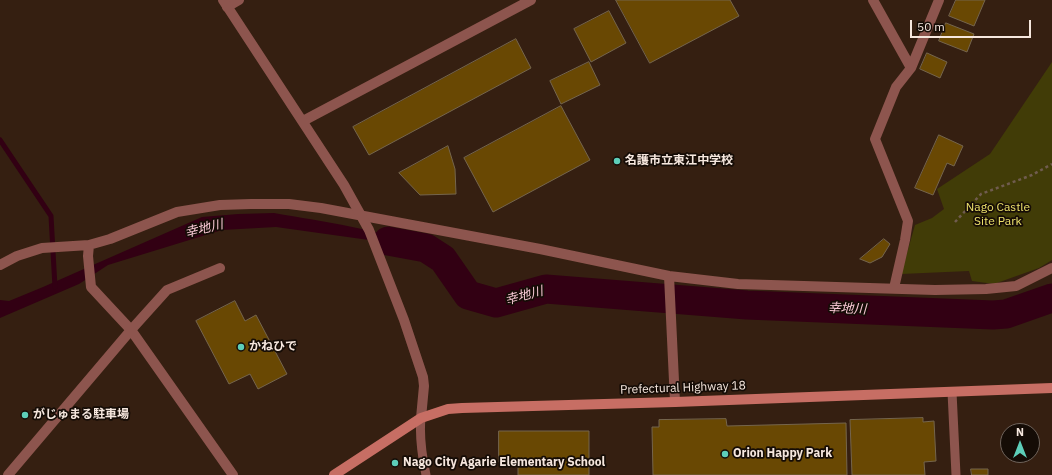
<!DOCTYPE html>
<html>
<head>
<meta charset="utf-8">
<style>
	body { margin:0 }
	#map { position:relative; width:1052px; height:475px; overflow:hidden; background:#351f11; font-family:"IBM Plex Sans",sans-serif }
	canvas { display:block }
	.north { position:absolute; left:1000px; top:423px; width:40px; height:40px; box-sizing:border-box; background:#150c06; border:1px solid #6f645c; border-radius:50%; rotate:0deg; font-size:11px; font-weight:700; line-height:16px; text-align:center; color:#f6e7de }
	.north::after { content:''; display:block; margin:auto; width:14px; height:18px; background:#5dceb9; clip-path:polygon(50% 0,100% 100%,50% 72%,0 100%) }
	.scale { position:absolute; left:910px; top:20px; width:121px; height:18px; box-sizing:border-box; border:2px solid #f6e7de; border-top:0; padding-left:5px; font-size:12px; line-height:14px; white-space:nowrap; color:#f6e7de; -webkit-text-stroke:3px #150c06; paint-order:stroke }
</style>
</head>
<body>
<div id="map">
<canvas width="1052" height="475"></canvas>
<div class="north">N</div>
<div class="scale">50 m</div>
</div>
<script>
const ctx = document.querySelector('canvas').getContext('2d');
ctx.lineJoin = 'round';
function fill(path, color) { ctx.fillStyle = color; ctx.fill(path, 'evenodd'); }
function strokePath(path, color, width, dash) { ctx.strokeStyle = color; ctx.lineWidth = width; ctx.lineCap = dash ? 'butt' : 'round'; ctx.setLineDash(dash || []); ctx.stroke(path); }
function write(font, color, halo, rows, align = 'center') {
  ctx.font = font + ' "IBM Plex Sans","Noto Sans JP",sans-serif'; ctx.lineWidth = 3.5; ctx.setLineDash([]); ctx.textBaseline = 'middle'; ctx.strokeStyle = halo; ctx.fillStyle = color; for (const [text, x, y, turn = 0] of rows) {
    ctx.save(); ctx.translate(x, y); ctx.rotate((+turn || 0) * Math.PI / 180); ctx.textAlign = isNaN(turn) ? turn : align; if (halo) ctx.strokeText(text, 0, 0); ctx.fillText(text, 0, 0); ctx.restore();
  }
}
const green = new Path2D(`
	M1052,62V260L1039,268L994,284L972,281L969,271L901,274L915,225L932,218L944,209L937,189L990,154Z`);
const water = new Path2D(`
	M274,213C325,222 378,229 426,248L276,227L222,230L108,265L79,284L0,318V300L9,301L43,287L202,217L238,214Z`);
const stream = new Path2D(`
	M0,140L51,216L55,287`);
const river = new Path2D(`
	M388,241L426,248L443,259L468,295L496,303L546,289L747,305L993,315L1006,314L1052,298`);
const building = new Path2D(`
	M616,0H730L739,16L650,63Z
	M956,0H985L974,26L949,16Z
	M609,11L626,43L591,62L574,29Z
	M946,23L974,34L967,52L939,41Z
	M516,39L531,68L369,155L353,127Z
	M927,53L947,62L940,78L920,69Z
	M589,62L600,85L561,104L550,81Z
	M561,106L590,160L493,212L464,158Z
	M939,135L963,146L954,166L947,163L933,195L915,188Z
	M448,146L455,169L456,194L420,195L399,173Z
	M884,239L890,244L882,257L870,263L860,259Z
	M235,301L245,321L256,315L287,374L258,389L250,374L229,384L196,321Z
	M923,418V422L934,421L936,461L924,462L925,475H852L850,420Z
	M726,419L727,426L846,423L847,475H653L652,427H659V420Z
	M499,431H589V475H518V462H499Z
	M971,469H988V475H972Z`);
const path = new Path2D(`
	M955,222L981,194L1032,175L1052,164`);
const service = new Path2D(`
	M952,392L956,475
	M421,418C419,438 422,456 426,475`);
const minor = new Path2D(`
	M873,0L911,68
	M227,7L239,0
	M303,121L531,0
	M89,245L88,256L91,287L131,330L233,475
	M0,265L17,256L42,248L89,245L110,239L177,212L220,205L251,204H289L321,208L540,249L669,276L738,284L935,290L986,289L1016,286L1052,268
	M669,276L675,402
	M894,288L905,240L908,221L875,139L896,87L911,68L939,0
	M8,475L131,330L167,290L220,268`);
const tertiary = new Path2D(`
	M223,0L344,185L369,230L404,320L423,377L424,386L421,418`);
const secondary = new Path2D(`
	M334,475L421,418L448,409L462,408L675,402L1052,388`);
const markers = [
	[617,161,4,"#5dceb9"],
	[241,347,4,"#5dceb9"],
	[25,415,4,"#5dceb9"],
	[725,454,4,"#5dceb9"],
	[395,463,4,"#5dceb9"]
];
const poiNames = [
	["名護市立東江中学校",625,161],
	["かねひで",249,347],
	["がじゅまる駐車場",33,415],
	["Orion Happy Park",733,454],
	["Nago City Agarie Elementary School",403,463]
];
const parkNames = [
	["Nago Castle",998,208],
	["Site Park",998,222]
];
const streetNames = [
	["Prefectural Highway 18",683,388,-2]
];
const waterNames = [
	["幸地川",204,229,-14],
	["幸地川",524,296,-15],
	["幸地川",847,309,2]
];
fill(green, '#413c07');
fill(water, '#320013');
strokePath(stream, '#320013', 5);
strokePath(river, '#320013', 29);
fill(building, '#694803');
strokePath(building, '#75654d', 1);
strokePath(path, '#705c4f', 2.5, [3, 3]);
strokePath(service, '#8d554e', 9);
strokePath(minor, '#8d554e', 10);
strokePath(tertiary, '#8d554e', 10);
strokePath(secondary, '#c76e64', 10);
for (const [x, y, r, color] of markers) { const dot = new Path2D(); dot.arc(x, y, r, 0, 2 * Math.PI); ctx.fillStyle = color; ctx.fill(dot); strokePath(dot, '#150c06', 1.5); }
write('bold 12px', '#f6e7de', '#150c06', poiNames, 'left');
write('12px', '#eee26c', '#150c06', parkNames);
write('12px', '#f6e7de', '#150c06', streetNames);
write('italic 13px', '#f9c9d5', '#150c06', waterNames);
</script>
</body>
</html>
